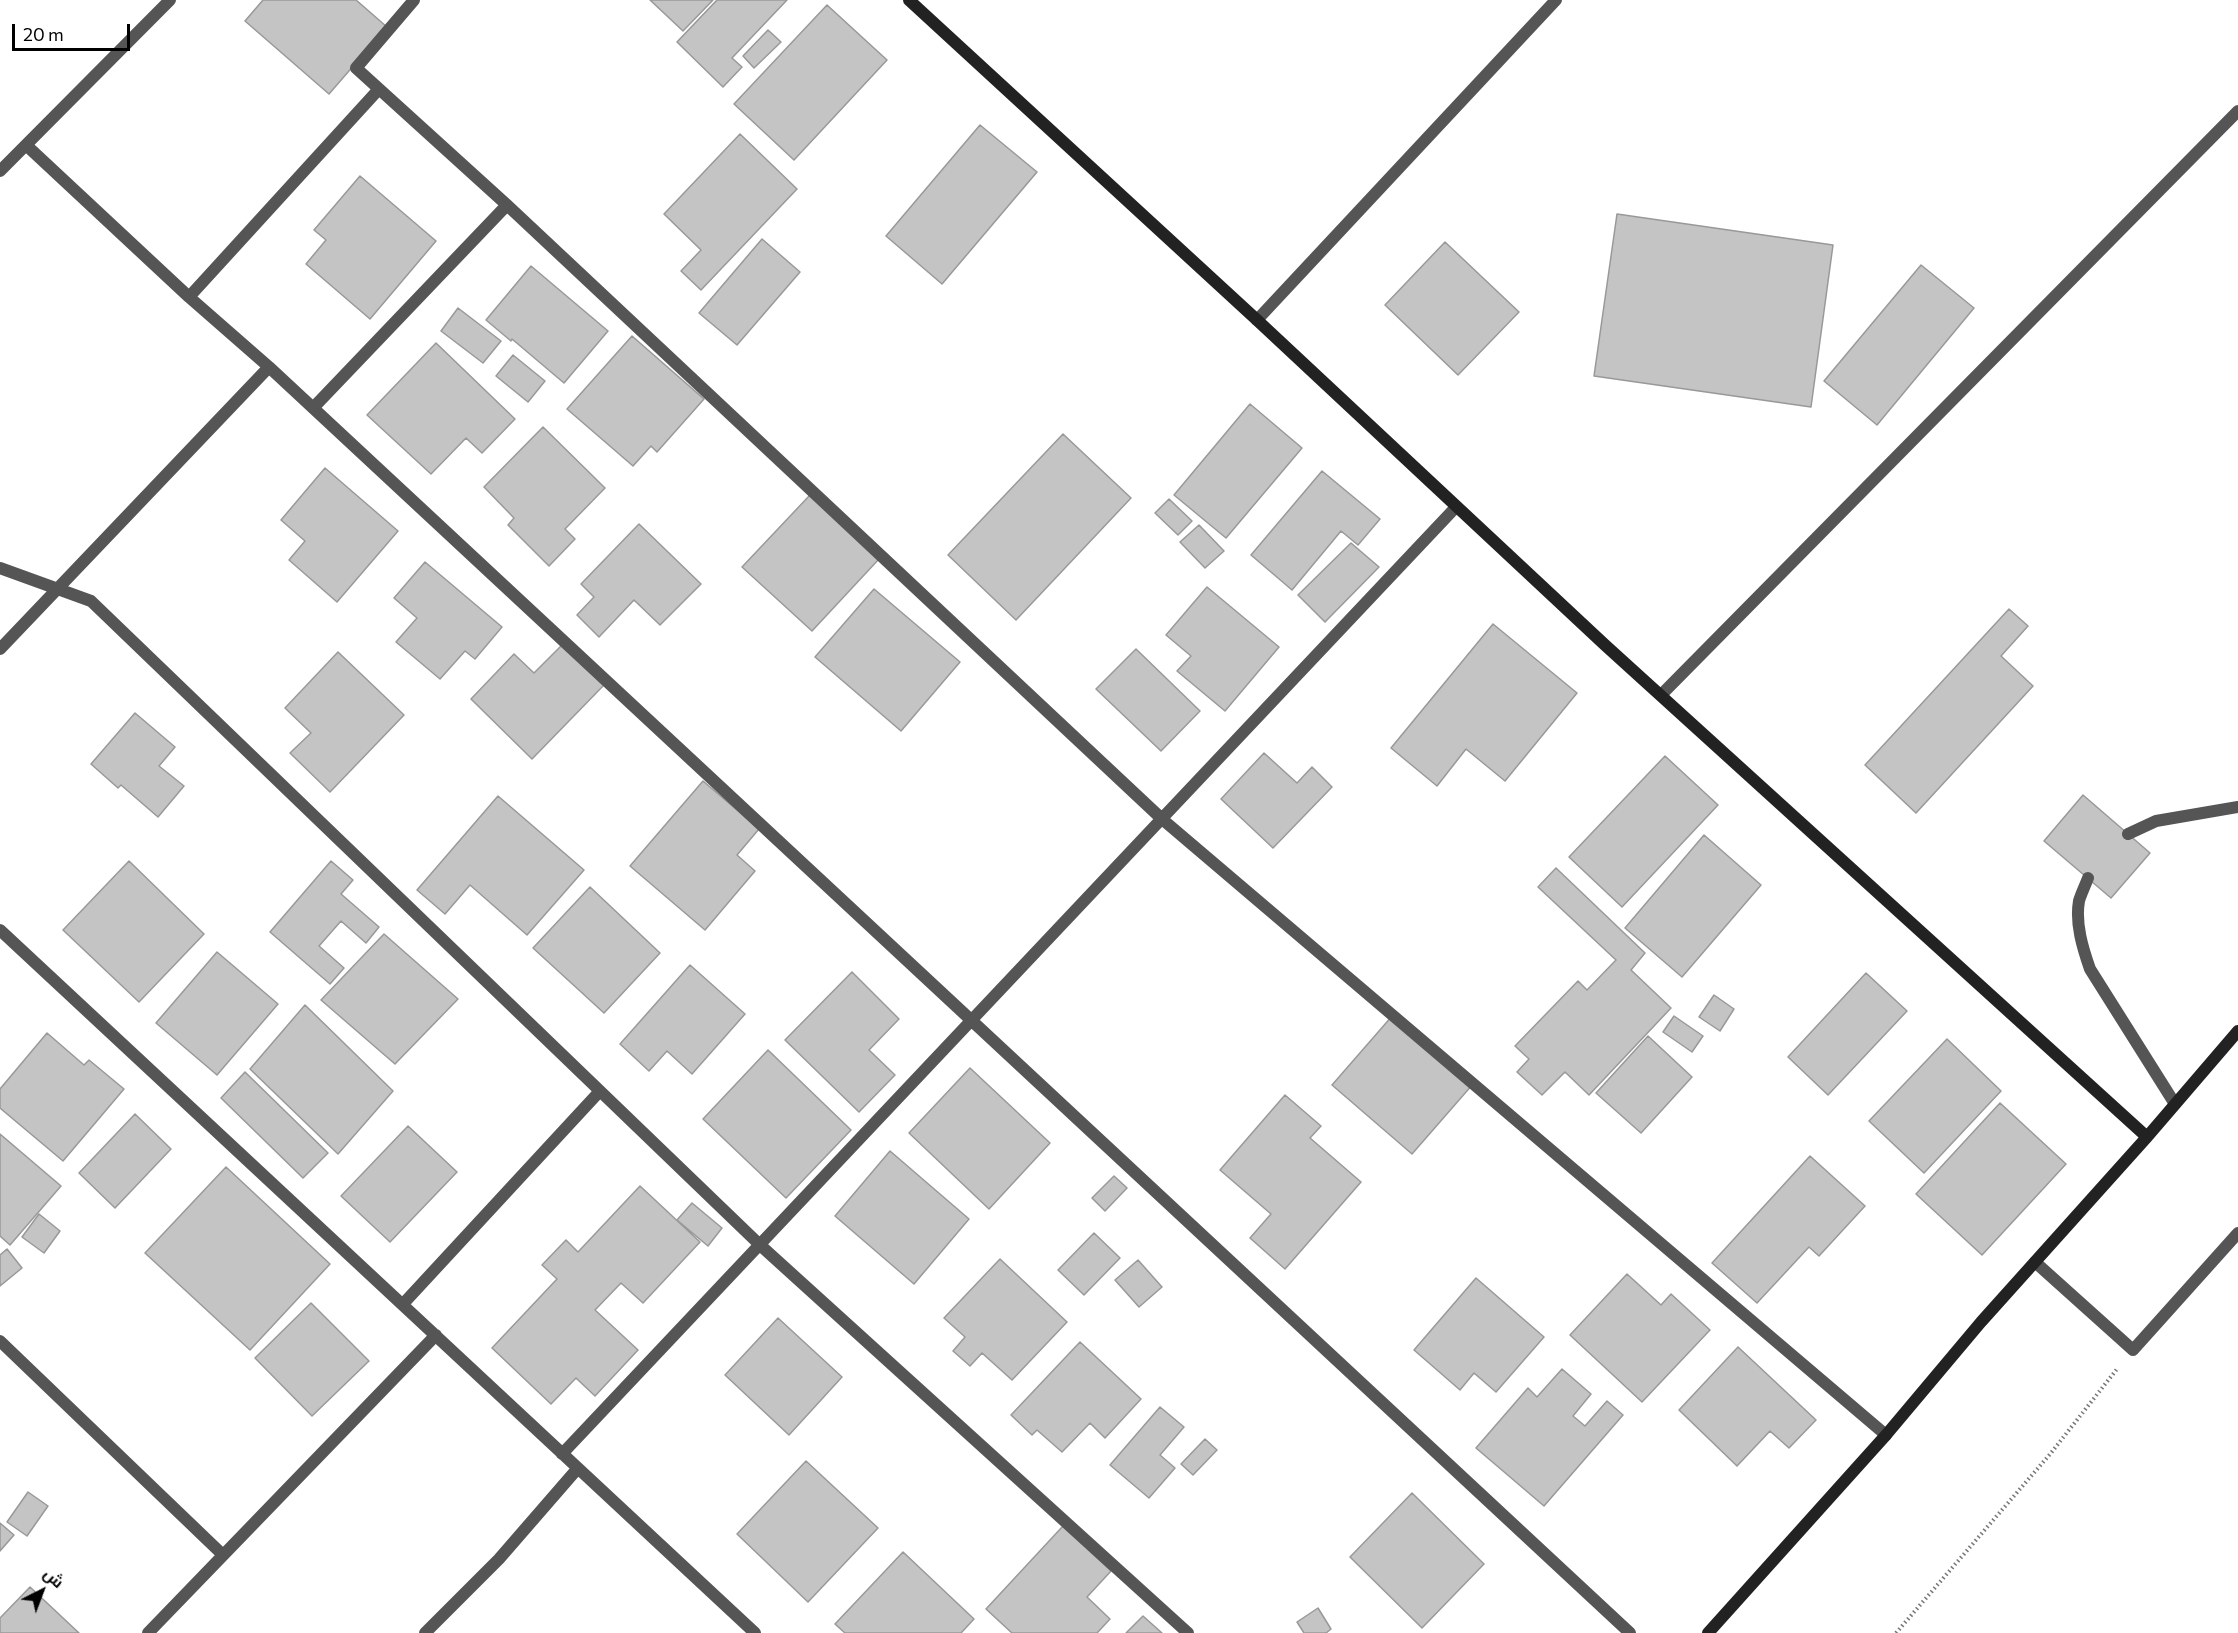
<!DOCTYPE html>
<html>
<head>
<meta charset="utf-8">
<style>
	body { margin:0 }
	#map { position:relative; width:2238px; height:1633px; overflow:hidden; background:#fff; font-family:Commissioner,Cairo,sans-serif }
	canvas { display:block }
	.north { position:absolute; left:12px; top:1561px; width:60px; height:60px; -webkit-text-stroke:4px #fff; paint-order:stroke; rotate:42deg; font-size:16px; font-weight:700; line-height:24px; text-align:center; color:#000 }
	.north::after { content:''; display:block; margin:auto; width:21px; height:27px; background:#000; clip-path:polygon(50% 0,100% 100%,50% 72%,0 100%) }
	.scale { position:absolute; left:12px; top:24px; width:118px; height:27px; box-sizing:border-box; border:3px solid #000; border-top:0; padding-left:8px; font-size:18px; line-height:21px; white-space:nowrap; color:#000; -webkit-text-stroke:4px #fff; paint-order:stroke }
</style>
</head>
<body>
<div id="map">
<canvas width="2238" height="1633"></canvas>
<div class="north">ش</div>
<div class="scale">20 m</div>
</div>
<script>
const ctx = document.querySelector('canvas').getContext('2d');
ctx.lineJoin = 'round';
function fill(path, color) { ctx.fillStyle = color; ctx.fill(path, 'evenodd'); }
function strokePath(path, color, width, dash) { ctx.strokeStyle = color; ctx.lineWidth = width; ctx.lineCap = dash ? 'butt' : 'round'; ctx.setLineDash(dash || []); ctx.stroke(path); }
const building = new Path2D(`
	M263,0H356L387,27L329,94L245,21Z
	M650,0H713L683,31Z
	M717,0H787L732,58L742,67L723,87L677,42Z
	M827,5L887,60L794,160L734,104Z
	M768,30L781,42L754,68L743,56Z
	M980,125L1037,172L942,284L886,236Z
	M740,134L797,189L701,290L681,271L701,250L664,214Z
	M360,176L436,241L370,319L306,264L326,240L314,230Z
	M1617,214L1833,245L1811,407L1594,376Z
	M762,239L800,272L737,345L699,313Z
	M1445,242L1519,312L1458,375L1385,305Z
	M1921,265L1974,308L1877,425L1824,381Z
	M531,266L608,331L564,383L512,339L511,341L486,320Z
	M458,308L501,341L483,363L441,331Z
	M632,336L704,399L657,452L651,446L633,466L567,409Z
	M436,343L515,419L482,453L466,438L431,474L367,415Z
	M513,355L545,381L528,402L496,376Z
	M1250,404L1302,448L1226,538L1174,495Z
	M543,427L605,488L565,529L575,539L549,566L508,525L514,518L484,487Z
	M1063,434L1131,498L1016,620L948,555Z
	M325,468L398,531L337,602L289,560L305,541L281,520Z
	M1322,471L1380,519L1358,545L1341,531L1292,590L1251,555Z
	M810,495L879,559L812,631L742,567Z
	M1169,499L1192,521L1178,535L1155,513Z
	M639,524L701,584L660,625L634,600L599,637L577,615L594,597L581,584Z
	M1199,525L1224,551L1205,568L1180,542Z
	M1351,543L1379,567L1325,622L1298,595Z
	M425,562L502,627L475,659L465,651L440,679L396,642L417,618L394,598Z
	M1207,587L1279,647L1225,711L1177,671L1191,656L1166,635Z
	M874,589L960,662L901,731L815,657Z
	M2009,609L2028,626L2001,656L2033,686L1916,813L1865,765Z
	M1493,624L1577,693L1505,781L1466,749L1437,786L1391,748Z
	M562,645L604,685L532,759L471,699L514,654L534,673Z
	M1136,649L1200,711L1161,751L1096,689Z
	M338,652L404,715L330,792L290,753L311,733L285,708Z
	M135,713L175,747L159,766L184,786L158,817L121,785L118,788L91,764Z
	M1264,753L1297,783L1312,767L1332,787L1273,848L1221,799Z
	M1665,756L1718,805L1622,907L1569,857Z
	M703,781L759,829L737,855L755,871L705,930L630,866Z
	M2083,795L2150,853L2111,898L2044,841Z
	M498,796L584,870L527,935L470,885L445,914L417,890Z
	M1704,835L1761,885L1682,977L1625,928Z
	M129,861L204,934L139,1002L63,930Z
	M331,861L353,880L341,894L379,927L366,943L341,921L319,946L344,968L330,984L270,932Z
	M1556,868L1645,953L1631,970L1671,1008L1589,1095L1565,1072L1542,1095L1517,1072L1529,1059L1515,1046L1578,981L1587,990L1616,960L1538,887Z
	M590,887L660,953L604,1013L533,948Z
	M384,934L458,999L395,1064L321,1000Z
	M217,952L278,1004L217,1075L156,1023Z
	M690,965L745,1014L692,1074L667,1051L649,1071L620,1044Z
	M852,972L899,1019L869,1050L895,1075L859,1112L785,1040Z
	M1866,973L1907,1011L1828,1095L1788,1057Z
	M1714,995L1734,1009L1720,1031L1699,1017Z
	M305,1005L393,1091L338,1154L250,1069Z
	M1393,1015L1473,1084L1412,1154L1332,1085Z
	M1674,1016L1703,1036L1692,1052L1663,1032Z
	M47,1033L84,1065L89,1060L124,1089L63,1161L0,1108V1089Z
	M1648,1036L1692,1077L1641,1133L1596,1093Z
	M1947,1039L2001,1091L1924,1173L1869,1121Z
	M768,1050L851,1130L786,1198L703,1119Z
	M970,1068L1050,1143L989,1209L909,1133Z
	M245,1072L328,1153L303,1178L221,1098Z
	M1285,1095L1321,1126L1310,1138L1361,1182L1285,1269L1250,1238L1271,1214L1220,1170Z
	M2000,1103L2066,1164L1982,1255L1916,1194Z
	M135,1114L171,1149L115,1208L79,1173Z
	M408,1126L457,1172L390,1242L341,1196Z
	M0,1134L61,1186L10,1245L0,1236Z
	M890,1151L969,1219L914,1284L835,1216Z
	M1810,1156L1865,1206L1819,1256L1809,1247L1757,1303L1712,1263Z
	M226,1167L330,1264L250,1350L145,1253Z
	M1114,1176L1127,1188L1105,1211L1092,1198Z
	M640,1186L700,1242L643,1303L621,1283L595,1310L638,1350L595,1396L576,1378L551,1404L492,1348L557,1279L542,1265L566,1240L578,1252Z
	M692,1203L722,1228L708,1246L677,1220Z
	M39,1214L60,1231L44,1253L22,1237Z
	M1094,1233L1120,1258L1084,1295L1058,1270Z
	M7,1249L22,1268L0,1286V1255Z
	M1000,1259L1067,1322L1012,1380L982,1353L970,1366L953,1351L965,1337L944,1318Z
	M1138,1260L1162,1287L1139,1307L1115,1280Z
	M1627,1274L1661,1305L1671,1294L1710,1330L1642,1402L1570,1335Z
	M1476,1278L1544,1337L1496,1392L1474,1373L1460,1390L1414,1350Z
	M311,1303L369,1361L312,1416L255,1358Z
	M778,1318L842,1377L789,1435L725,1375Z
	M1080,1342L1141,1399L1105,1438L1090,1423L1062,1452L1037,1430L1032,1435L1011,1415Z
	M1738,1347L1816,1420L1789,1448L1770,1431L1737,1466L1679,1410Z
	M1562,1369L1591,1394L1573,1416L1585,1426L1607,1401L1623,1415L1544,1506L1476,1448L1528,1388L1537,1397Z
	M1160,1407L1184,1427L1160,1455L1175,1468L1149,1498L1110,1465Z
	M1205,1439L1217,1450L1193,1475L1181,1464Z
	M806,1461L878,1528L808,1602L737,1534Z
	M28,1492L48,1506L27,1536L7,1522Z
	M1412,1493L1484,1564L1422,1628L1350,1557Z
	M0,1523L14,1535L0,1551Z
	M1063,1526L1111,1571L1087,1597L1110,1619L1097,1633H1012L986,1609Z
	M903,1552L974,1619L961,1633H845L835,1624Z
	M30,1587L79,1633H0V1618Z
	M1318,1608L1331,1629L1326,1633H1304L1297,1622Z
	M1143,1616L1162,1633H1126Z`);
const path = new Path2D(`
	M1896,1633L2051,1453L2117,1369`);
const lane = new Path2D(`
	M2128,834L2156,821L2238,807
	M2088,878C2085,886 2081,894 2079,901C2075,924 2083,949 2090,969L2175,1104`);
const street = new Path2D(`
	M414,0L356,68L507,205L1162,819L1886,1435
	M26,145L189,297L269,367L1630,1633
	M0,171L170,0
	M189,297L379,89
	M1257,320L1556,0
	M313,408L507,205
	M0,568L91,601L760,1245L1188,1633
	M0,649L269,367
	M1661,695L2238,111
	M0,930L755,1633
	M2035,1262L2133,1350L2238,1233
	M403,1304L600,1091
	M0,1341L223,1555
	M562,1454L1456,507
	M148,1633L436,1335
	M425,1633L499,1559L578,1468`);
const secondary = new Path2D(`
	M909,0L1257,320L1605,645L2147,1137
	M1708,1633L1886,1435L1981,1322L2147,1137L2238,1031`);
fill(building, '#c4c4c4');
strokePath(building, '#999', 1.5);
strokePath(path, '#777', 4, [1.5, 3]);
strokePath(lane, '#555', 12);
strokePath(street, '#555', 12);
strokePath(secondary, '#222', 12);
</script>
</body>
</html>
